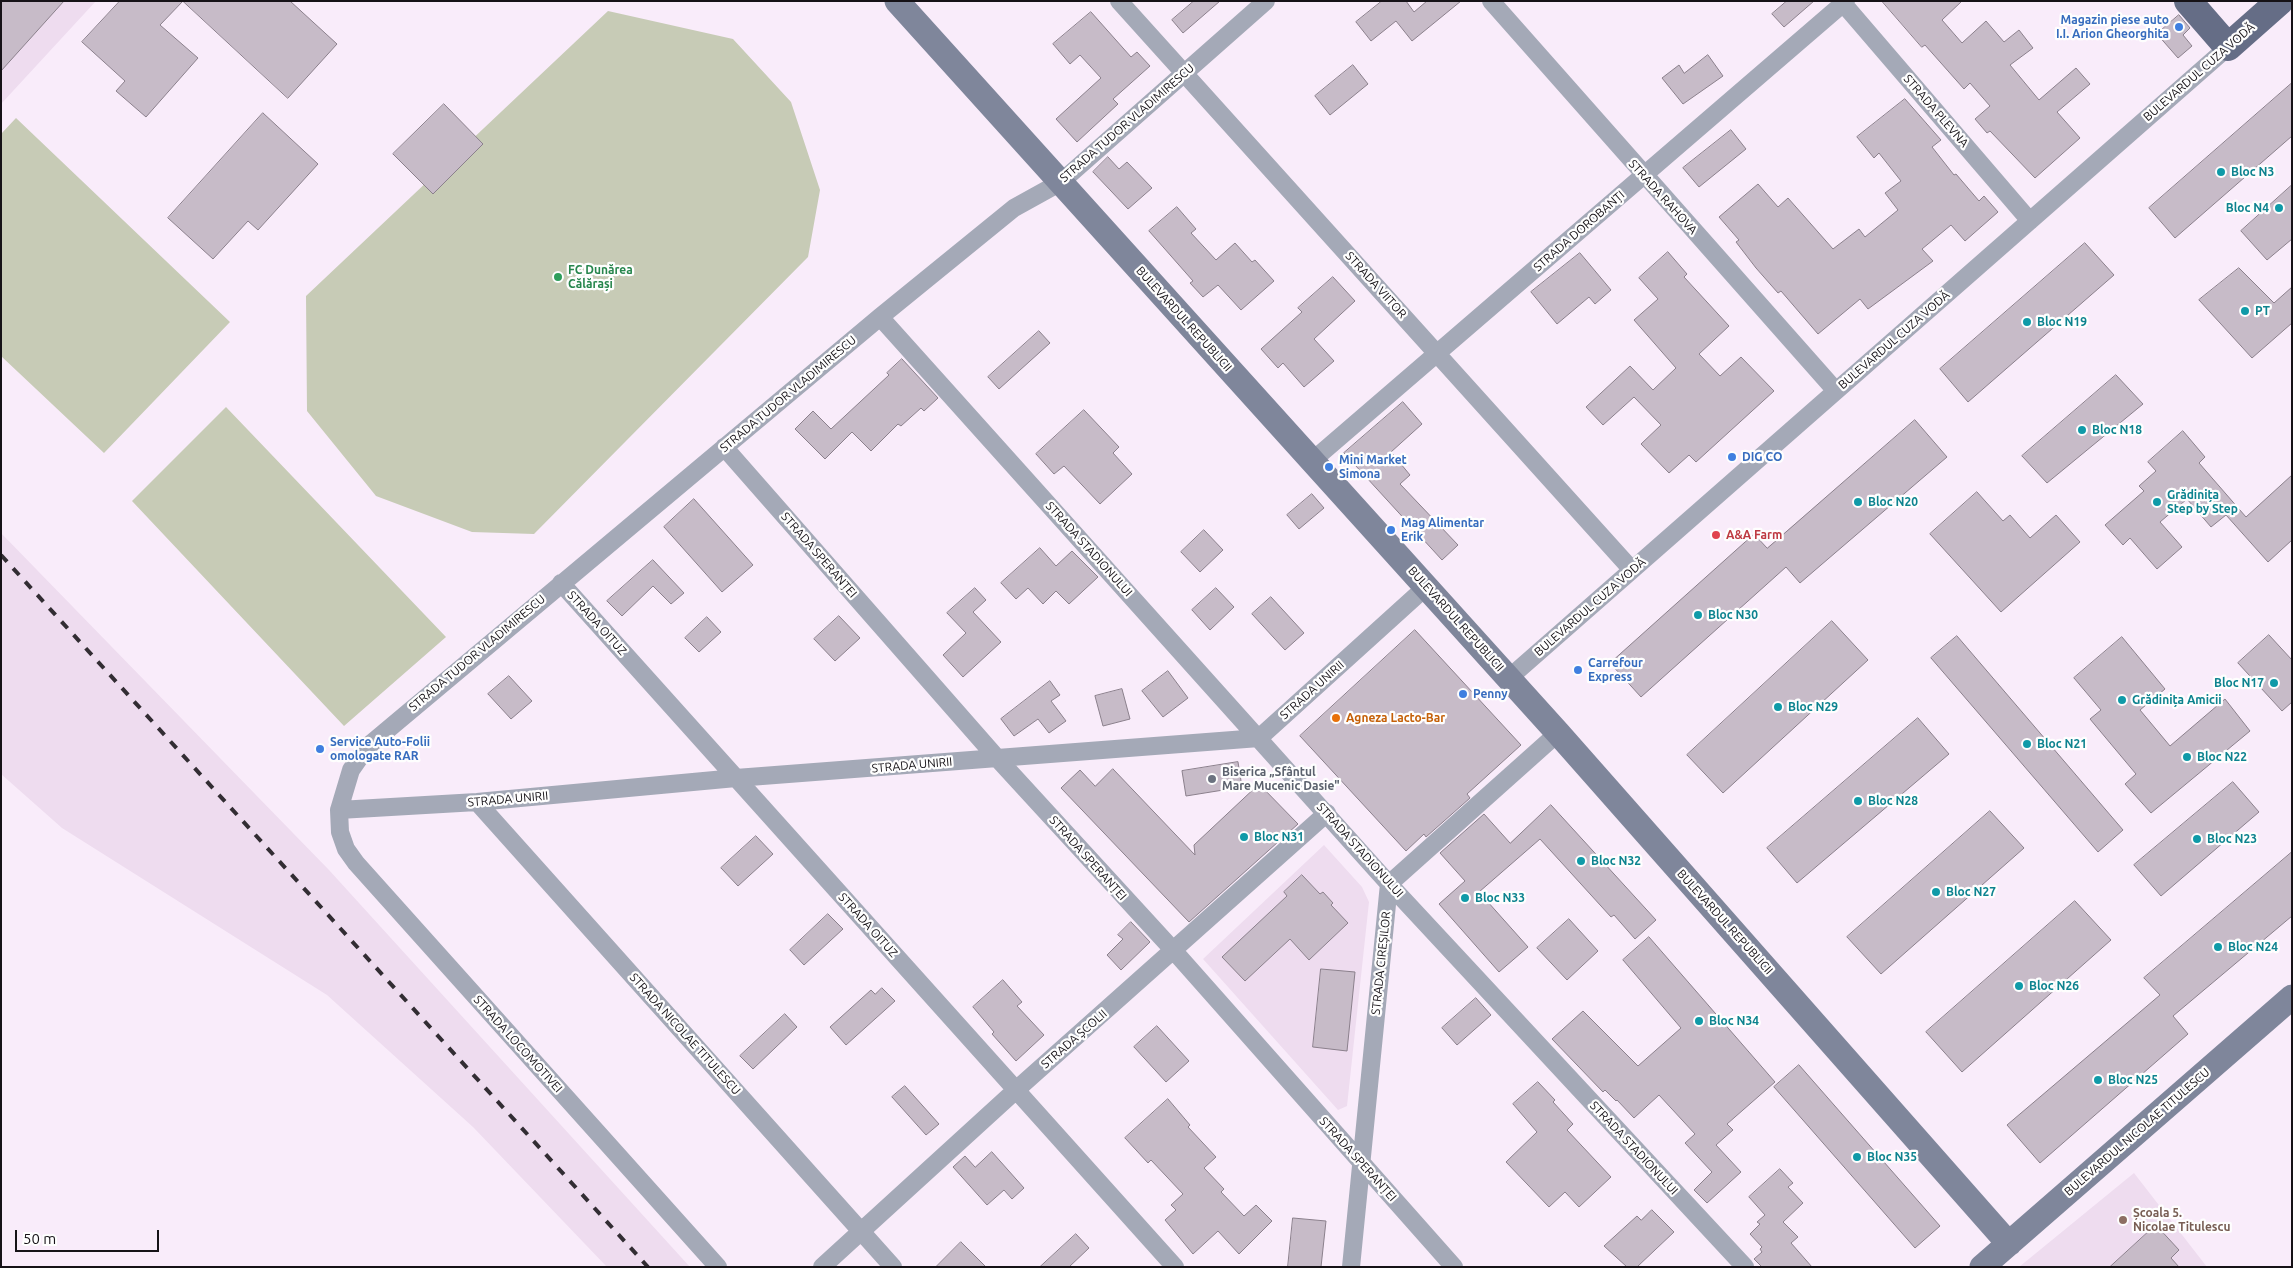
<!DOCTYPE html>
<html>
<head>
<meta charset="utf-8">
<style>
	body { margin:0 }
	#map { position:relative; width:2293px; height:1268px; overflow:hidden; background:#f9ecfa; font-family:Ubuntu,sans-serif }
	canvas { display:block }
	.frame { position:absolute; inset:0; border:2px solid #161217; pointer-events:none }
	.scale { position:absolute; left:15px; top:1230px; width:144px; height:22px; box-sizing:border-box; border:2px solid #161217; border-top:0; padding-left:6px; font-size:15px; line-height:18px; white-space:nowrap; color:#161217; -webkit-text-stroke:4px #fefefe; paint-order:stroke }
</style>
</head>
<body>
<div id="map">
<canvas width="2293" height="1268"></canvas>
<div class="frame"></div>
<div class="scale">50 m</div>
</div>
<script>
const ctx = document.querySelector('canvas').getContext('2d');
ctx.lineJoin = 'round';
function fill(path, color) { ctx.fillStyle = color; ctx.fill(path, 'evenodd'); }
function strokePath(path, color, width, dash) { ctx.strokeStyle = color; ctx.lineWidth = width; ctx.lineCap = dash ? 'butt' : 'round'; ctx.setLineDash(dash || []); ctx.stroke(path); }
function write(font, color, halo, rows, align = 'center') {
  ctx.font = font + ' Ubuntu,sans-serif'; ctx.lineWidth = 4.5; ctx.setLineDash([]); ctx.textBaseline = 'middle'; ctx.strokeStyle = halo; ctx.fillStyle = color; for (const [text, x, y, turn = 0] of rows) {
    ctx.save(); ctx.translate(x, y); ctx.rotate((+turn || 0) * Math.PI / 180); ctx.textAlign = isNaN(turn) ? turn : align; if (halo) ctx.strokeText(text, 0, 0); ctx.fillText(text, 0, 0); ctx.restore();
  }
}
const built = new Path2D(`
	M1,1H96L1,104Z
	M1,533L329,870L690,1267H607L473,1127L327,995L62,828L1,774Z
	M1324,845L1362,887L1369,902L1347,1106L1338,1110L1203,959Z
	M2134,1173L2207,1267H2019Z`);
const green = new Path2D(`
	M608,11L733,39L791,102L820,190L808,257L534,534L472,532L376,496L307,411L306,296Z
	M16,118L230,322L104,453L1,356V134Z
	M226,407L446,637L344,726L132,501Z`);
const building = new Path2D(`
	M1,1H64L1,71Z
	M120,1H183L160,25L198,58L146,117L116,91L125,81L82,42Z
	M183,1H290L337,44L288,98Z
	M1194,1H1220L1183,33L1172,20Z
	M1382,1H1406L1414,12L1427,1H1461L1412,41L1396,21L1371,41L1356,22Z
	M1787,1H1814L1784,27L1772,14Z
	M1882,1H1962L1942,20L1962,43L1986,21L2004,42L2019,30L2033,48L2010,65L2039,100L2076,68L2090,84L2057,112L2080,138L2035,178L1990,131L1987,133L1975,119L1990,106L1970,83L1964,89L1925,45L1922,47Z
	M1091,12L1131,57L1137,52L1150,66L1113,99L1118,104L1077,142L1056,119L1101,78L1080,55L1070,64L1053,44Z
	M2179,15L2190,28L2183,35L2192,46L2178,58L2157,34Z
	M1708,55L1723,76L1683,104L1662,78L1679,65L1684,73Z
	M1353,65L1368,84L1330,115L1315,96Z
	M2292,83V136L2175,238L2149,208Z
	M1905,99L1941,140L1932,147L1954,175L1956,174L1979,201L1984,196L1998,212L1965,241L1951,225L1922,249L1933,261L1868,309L1860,299L1818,334L1781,291L1778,293L1756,268L1736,242L1739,240L1719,217L1758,184L1778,207L1788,198L1833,249L1859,229L1865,237L1898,210L1885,193L1901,181L1879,153L1874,158L1857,137Z
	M444,104L483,144L433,194L393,154Z
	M263,113L318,164L258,230L248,221L213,259L168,218Z
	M1731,130L1746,149L1699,187L1683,168Z
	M1108,157L1119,169L1127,162L1152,188L1128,209L1093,172Z
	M2292,185V239L2267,260L2241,231Z
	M1177,207L1196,229L1191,233L1216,260L1235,243L1252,262L1255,260L1274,281L1241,310L1218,285L1203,297L1190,283L1193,281L1149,231Z
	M2085,243L2114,275L1968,402L1940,369Z
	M1668,252L1687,274L1684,277L1729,326L1699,354L1720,376L1741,357L1774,391L1696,462L1689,455L1669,473L1641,444L1661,425L1634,397L1603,425L1586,407L1630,366L1653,390L1676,368L1634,320L1658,299L1639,278Z
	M1580,253L1611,290L1595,304L1589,297L1557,324L1531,292Z
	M2239,268L2274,303L2292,287V323L2252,358L2199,300Z
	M1333,277L1355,301L1314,339L1334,361L1304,387L1283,363L1278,368L1261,349L1302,312L1298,308Z
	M1039,331L1050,343L999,389L988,377Z
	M902,359L938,398L924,411L921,408L901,426L898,424L871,451L852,432L825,459L795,429L813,411L831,429L889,375L887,373Z
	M2116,375L2143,404L2047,483L2022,456Z
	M1403,402L1422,424L1391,452L1410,475L1400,484L1458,545L1442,560L1344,453Z
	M1084,410L1119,447L1113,453L1132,474L1100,504L1064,466L1054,474L1036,454Z
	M1915,420L1947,457L1800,583L1786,567L1641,697L1610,663L1754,534L1767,548Z
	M2183,431L2205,457L2199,463L2246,517L2292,475V540L2268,562L2226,515L2211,527L2187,499L2160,522L2182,547L2157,569L2130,538L2123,545L2105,525L2144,491L2139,486L2156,471L2148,462Z
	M1977,492L2003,521L2010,515L2030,538L2056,515L2080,542L2001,612L1930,534Z
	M1312,494L1324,508L1299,529L1287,515Z
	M694,499L753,565L722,592L664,527Z
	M1204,530L1223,550L1200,572L1181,552Z
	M1040,548L1056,566L1072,551L1098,577L1069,604L1056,591L1043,604L1028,588L1016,599L1001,583Z
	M653,560L684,593L671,604L653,586L622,616L607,601Z
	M975,588L986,600L973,612L1001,642L963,677L943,655L966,633L947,613Z
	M1216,588L1234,607L1210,630L1192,610Z
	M1271,597L1304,633L1285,650L1252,614Z
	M839,616L860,638L835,661L814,639Z
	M707,617L721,632L699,652L685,638Z
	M1832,621L1868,660L1723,793L1687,755Z
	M1415,630L1521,745L1467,794L1470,798L1426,837L1424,834L1406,851L1300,736Z
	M2269,635L2292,660V702L2282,711L2238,663Z
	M1957,636L2123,830L2098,852L1931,658Z
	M2122,637L2165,689L2140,710L2170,746L2225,699L2250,731L2151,813L2125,784L2136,774L2090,719L2101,710L2074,678Z
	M1168,671L1188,698L1163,717L1142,691Z
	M509,676L532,701L511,719L488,694Z
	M1050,681L1060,695L1051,701L1066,721L1049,733L1038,719L1014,736L1001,719Z
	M1122,689L1130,719L1103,726L1095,696Z
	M1918,718L1949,754L1797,883L1767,848Z
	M1238,762L1242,787L1186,796L1182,771Z
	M1113,769L1195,855L1194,845L1259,784L1298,824L1189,922L1061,788L1080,770L1095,786Z
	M2233,782L2259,812L2161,896L2134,865Z
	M1551,805L1656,920L1635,939L1614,915L1611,917L1540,839L1479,892L1528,947L1499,972L1439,904L1465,881L1440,853L1484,814L1510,843Z
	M1990,811L2024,848L1881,974L1847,937Z
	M756,836L773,854L738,886L721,868Z
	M2292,852V916L2173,1016L2188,1034L2040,1163L2007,1125L2160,995L2144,978Z
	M1302,875L1320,894L1323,892L1333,903L1331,905L1348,923L1309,960L1290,939L1245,981L1222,957L1287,896L1284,892Z
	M2075,901L2111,940L1962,1072L1926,1032Z
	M828,914L843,929L804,965L790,950Z
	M1569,919L1598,951L1567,980L1537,948Z
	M1131,922L1150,942L1121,970L1107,955L1123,939L1118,935Z
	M1649,937L1775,1082L1727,1124L1733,1130L1716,1145L1741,1172L1707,1203L1694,1190L1712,1172L1685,1143L1695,1134L1659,1095L1634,1118L1617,1100L1616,1101L1605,1090L1603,1092L1552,1039L1583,1011L1638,1066L1681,1028L1623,960Z
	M1321,969L1355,972L1347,1051L1313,1047Z
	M1003,980L1022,1002L1017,1006L1044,1035L1016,1061L992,1034L994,1032L973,1007Z
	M882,988L895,1001L846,1045L830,1027L871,990L875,994Z
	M1476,998L1491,1015L1457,1045L1442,1028Z
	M785,1014L797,1027L753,1069L740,1056Z
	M1157,1026L1189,1061L1166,1082L1134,1047Z
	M1799,1065L1940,1226L1915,1248L1774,1087Z
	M1538,1082L1555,1100L1553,1102L1573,1124L1567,1130L1611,1177L1579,1207L1565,1192L1549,1207L1506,1162L1537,1132L1513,1104Z
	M905,1086L939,1124L926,1135L892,1097Z
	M1168,1099L1190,1125L1188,1127L1216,1157L1204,1168L1224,1189L1221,1192L1244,1216L1256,1205L1272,1221L1239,1254L1218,1231L1193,1254L1165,1220L1176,1210L1171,1205L1183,1194L1151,1160L1148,1163L1125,1138Z
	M992,1152L1024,1188L1012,1199L1004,1190L987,1205L953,1167L965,1156L975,1167Z
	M1780,1169L1793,1183L1788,1187L1803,1203L1783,1222L1798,1237L1791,1243L1812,1267H1762L1754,1259L1762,1252L1760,1249L1762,1247L1750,1234L1760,1224L1757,1222L1765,1215L1749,1197Z
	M1652,1210L1674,1232L1637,1267H1627L1604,1246L1637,1216L1641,1220Z
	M1293,1218L1326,1221L1321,1267H1288Z
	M2156,1225L2179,1250L2171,1258L2179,1267H2110Z
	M1076,1234L1089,1248L1069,1267H1040Z
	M961,1242L986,1267H936Z`);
const street = new Path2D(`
	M1119,1L1632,570
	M1491,1L1836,391
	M1841,1L2030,221
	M880,317L1389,884L1745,1267
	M724,447L997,758L1174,951L1454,1267
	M1312,461L1846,1
	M561,583L1175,1267
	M1509,678L2228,47
	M477,802L893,1267
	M339,810L477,802L736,778L1259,738L1427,586
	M718,1267L356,863L346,849L340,832L339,810L351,770L367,747L880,317L1014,208L1061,182L1266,1
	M822,1267L1016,1090L1327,813
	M1351,1267L1389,884L1558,733`);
const secondary = new Path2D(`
	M897,1L1558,733L2009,1244
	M1982,1267L2292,997`);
const primary = new Path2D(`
	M2188,1L2228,47L2280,1`);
const rail = new Path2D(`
	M1,555L648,1267`);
const markers = [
	[2179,27,5,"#3f7fe0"],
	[2221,172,5,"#0f9aa8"],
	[2279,208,5,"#0f9aa8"],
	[558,277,5,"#2e9e5b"],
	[2245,311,5,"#0f9aa8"],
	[2027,322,5,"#0f9aa8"],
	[2082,430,5,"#0f9aa8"],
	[1732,457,5,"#3f7fe0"],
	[1329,467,5,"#3f7fe0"],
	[1858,502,5,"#0f9aa8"],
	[2157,502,5,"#0f9aa8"],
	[1391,530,5,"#3f7fe0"],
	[1716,535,5,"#e0444e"],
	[1698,615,5,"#0f9aa8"],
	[1578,670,5,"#3f7fe0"],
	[2274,683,5,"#0f9aa8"],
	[1463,694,5,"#3f7fe0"],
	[2122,700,5,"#0f9aa8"],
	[1778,707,5,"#0f9aa8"],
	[1336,718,5,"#e8710a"],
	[2027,744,5,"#0f9aa8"],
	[320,749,5,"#3f7fe0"],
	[2187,757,5,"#0f9aa8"],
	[1212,779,5,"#6b7280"],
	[1858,801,5,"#0f9aa8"],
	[1244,837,5,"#0f9aa8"],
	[2197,839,5,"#0f9aa8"],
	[1581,861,5,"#0f9aa8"],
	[1936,892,5,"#0f9aa8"],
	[1465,898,5,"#0f9aa8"],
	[2218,947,5,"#0f9aa8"],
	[2019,986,5,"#0f9aa8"],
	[1699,1021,5,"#0f9aa8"],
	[2098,1080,5,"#0f9aa8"],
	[1857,1157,5,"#0f9aa8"],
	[2123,1220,5,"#8d6e63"]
];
const shopNames = [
	["Magazin piese auto",2169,20,"right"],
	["I.I. Arion Gheorghita",2169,34,"right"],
	["DIG CO",1742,457],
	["Mini Market",1339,460],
	["Simona",1339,474],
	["Mag Alimentar",1401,523],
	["Erik",1401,537],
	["Carrefour",1588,663],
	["Express",1588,677],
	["Penny",1473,694],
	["Service Auto-Folii",330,742],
	["omologate RAR",330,756]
];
const streetNames = [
	["BULEVARDUL CUZA VODĂ",2199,72,-41],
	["STRADA PLEVNA",1936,111,49],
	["STRADA TUDOR VLADIMIRESCU",1127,123,-41],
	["STRADA RAHOVA",1663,197,48],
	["STRADA DOROBANȚI",1579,231,-41],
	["STRADA VIITOR",1376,285,48],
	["BULEVARDUL REPUBLICII",1184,319,48],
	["BULEVARDUL CUZA VODĂ",1894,340,-41],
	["STRADA TUDOR VLADIMIRESCU",788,394,-40],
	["STRADA STADIONULUI",1089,549,48],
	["STRADA SPERANȚEI",819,555,49],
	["BULEVARDUL CUZA VODĂ",1590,607,-41],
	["BULEVARDUL REPUBLICII",1456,619,48],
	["STRADA OITUZ",597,623,48],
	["STRADA TUDOR VLADIMIRESCU",477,653,-40],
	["STRADA UNIRII",1312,690,-42],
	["STRADA UNIRII",912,765,-5],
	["STRADA UNIRII",508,799,-5],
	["STRADA STADIONULUI",1360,850,48],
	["STRADA SPERANȚEI",1088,858,48],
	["BULEVARDUL REPUBLICII",1725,922,48],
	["STRADA OITUZ",868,925,48],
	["STRADA CIREȘILOR",1381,963,-84],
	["STRADA NICOLAE TITULESCU",685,1034,48],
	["STRADA ȘCOLII",1074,1039,-41],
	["STRADA LOCOMOTIVEI",518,1044,48],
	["BULEVARDUL NICOLAE TITULESCU",2137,1132,-41],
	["STRADA STADIONULUI",1634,1148,47],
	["STRADA SPERANȚEI",1358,1159,48]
];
const cultureNames = [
	["Bloc N3",2231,172],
	["Bloc N4",2269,208,"right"],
	["PT",2255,311],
	["Bloc N19",2037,322],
	["Bloc N18",2092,430],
	["Grădinița",2167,495],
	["Step by Step",2167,509],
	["Bloc N20",1868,502],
	["Bloc N30",1708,615],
	["Bloc N17",2264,683,"right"],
	["Grădinița Amicii",2132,700],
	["Bloc N29",1788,707],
	["Bloc N21",2037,744],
	["Bloc N22",2197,757],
	["Bloc N28",1868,801],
	["Bloc N31",1254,837],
	["Bloc N23",2207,839],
	["Bloc N32",1591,861],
	["Bloc N27",1946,892],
	["Bloc N33",1475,898],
	["Bloc N24",2228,947],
	["Bloc N26",2029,986],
	["Bloc N34",1709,1021],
	["Bloc N25",2108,1080],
	["Bloc N35",1867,1157]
];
const leisureNames = [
	["FC Dunărea",568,270],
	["Călărași",568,284]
];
const healthNames = [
	["A&A Farm",1726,535]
];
const foodNames = [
	["Agneza Lacto-Bar",1346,718]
];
const worshipNames = [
	["Biserica „Sfântul",1222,772],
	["Mare Mucenic Dasie\"",1222,786]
];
const educationNames = [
	["Școala 5.",2133,1213],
	["Nicolae Titulescu",2133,1227]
];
fill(built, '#eedcef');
fill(green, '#c7cbb6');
fill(building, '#c7bbc8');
strokePath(building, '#8b808c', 1);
strokePath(street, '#a4a9b7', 18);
strokePath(secondary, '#7f869b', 25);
strokePath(primary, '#656d86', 28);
strokePath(rail, '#322d33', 4, [9, 9]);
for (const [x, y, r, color] of markers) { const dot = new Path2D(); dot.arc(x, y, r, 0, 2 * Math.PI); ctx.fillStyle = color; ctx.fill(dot); strokePath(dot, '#fefefe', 2); }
write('bold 12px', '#366cbe', '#fefefe', shopNames, 'left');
write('12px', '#161217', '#fefefe', streetNames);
write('bold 12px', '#0d838f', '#fefefe', cultureNames, 'left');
write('bold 12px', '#27864d', '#fefefe', leisureNames, 'left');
write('bold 12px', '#be3a42', '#fefefe', healthNames, 'left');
write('bold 12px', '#c56008', '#fefefe', foodNames, 'left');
write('bold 12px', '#5b616d', '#fefefe', worshipNames, 'left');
write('bold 12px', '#785e54', '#fefefe', educationNames, 'left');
</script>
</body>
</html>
